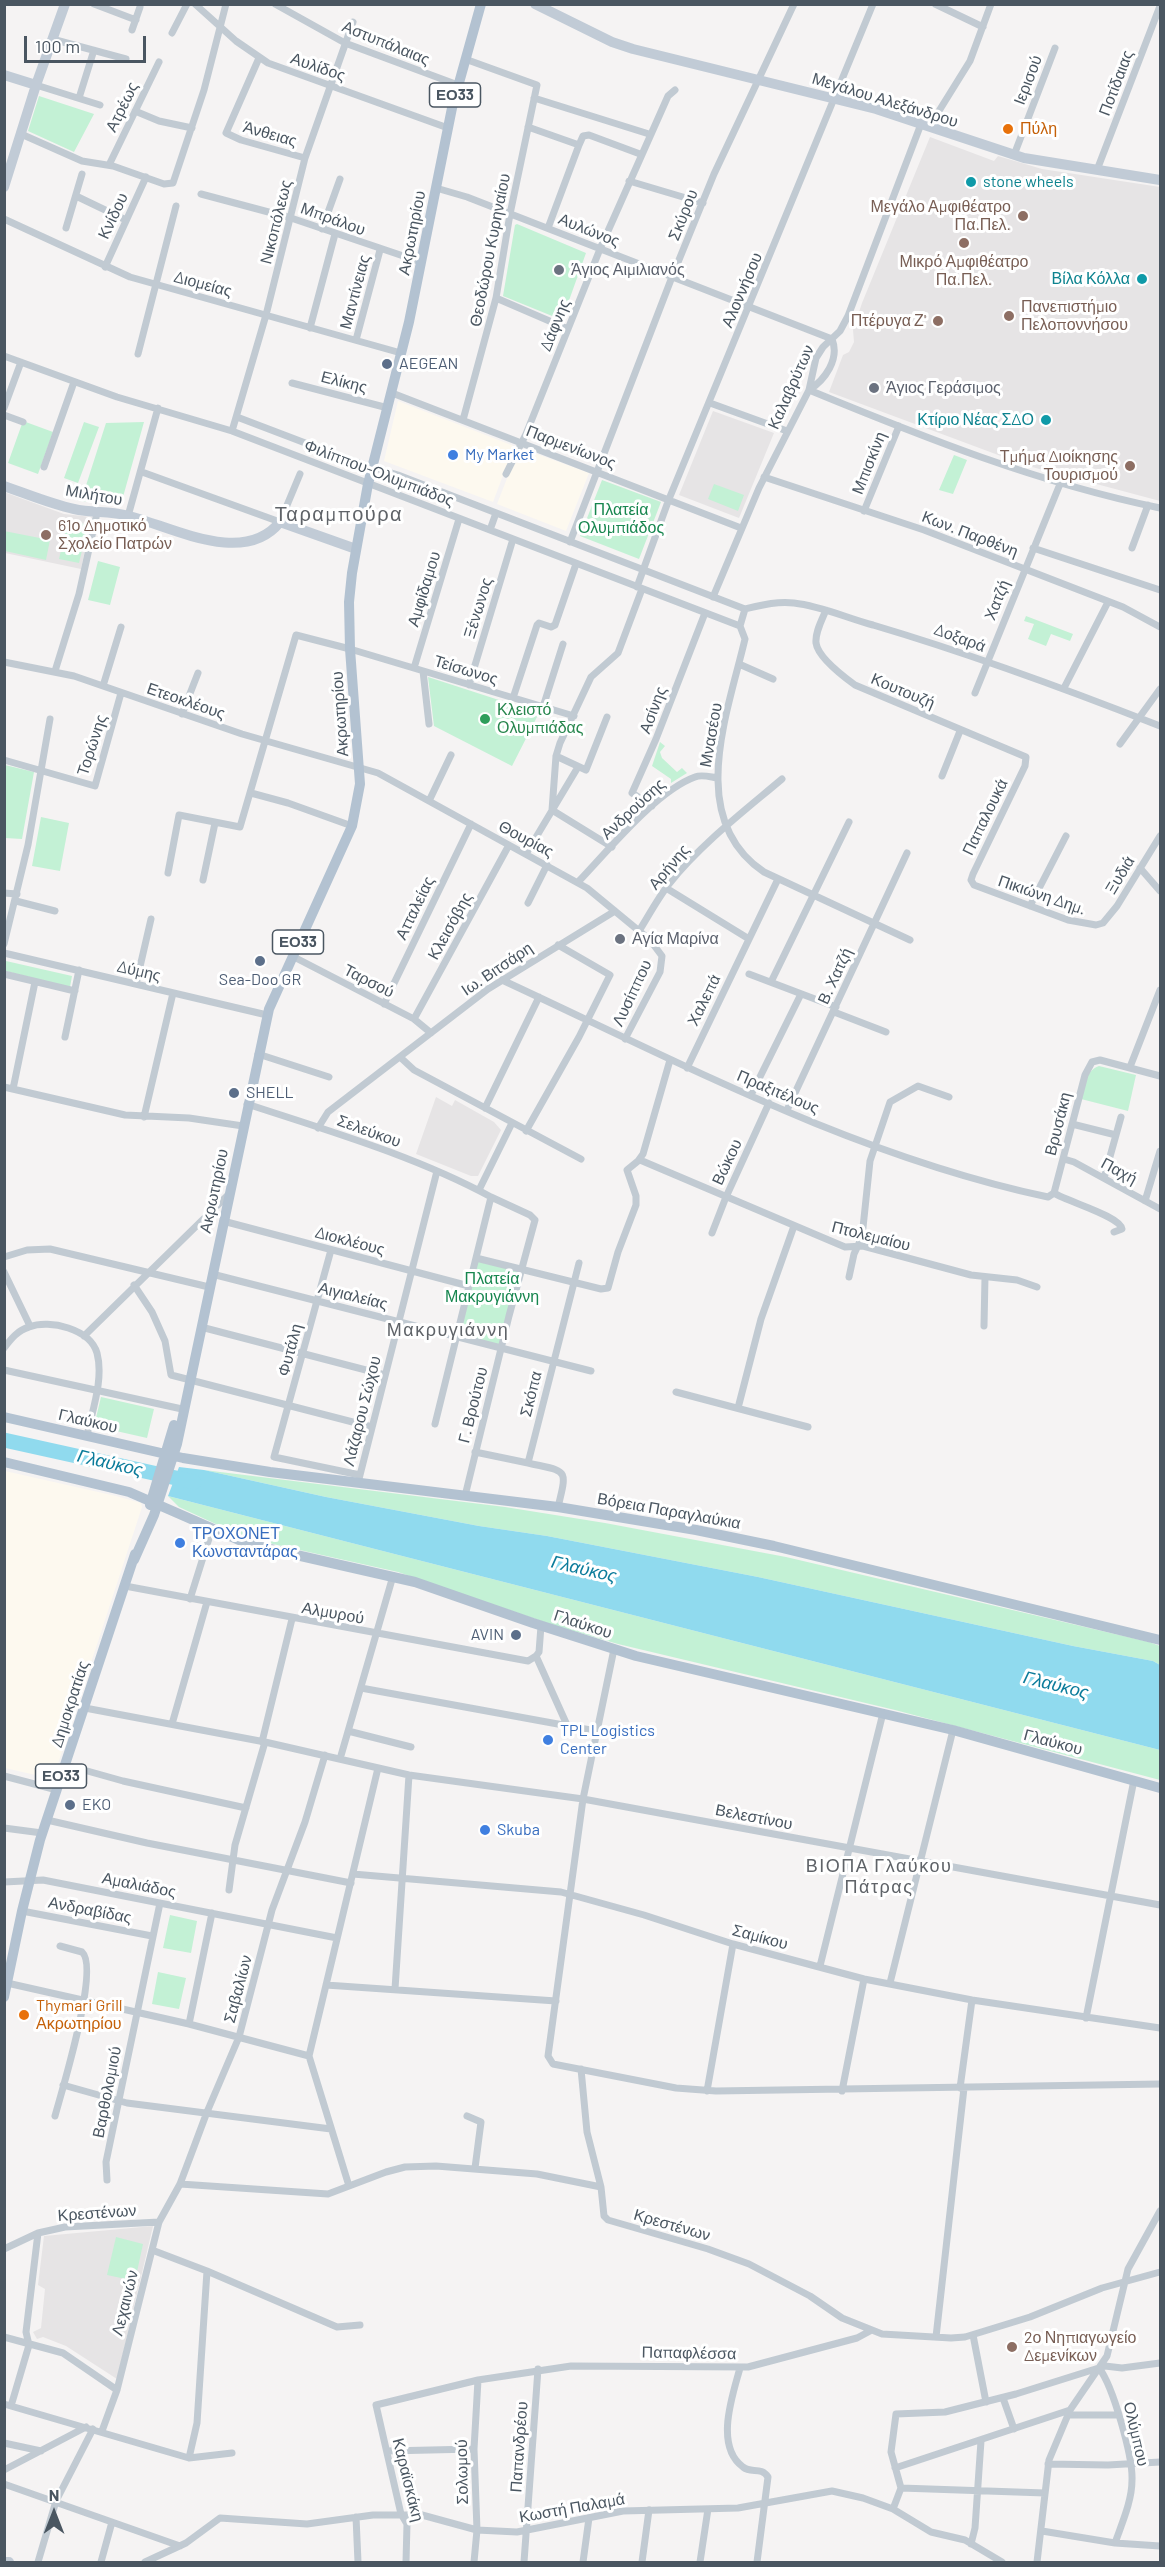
<!DOCTYPE html>
<html>
<head>
<meta charset="utf-8">
<style>
	body { margin:0 }
	#map { position:relative; width:1165px; height:2567px; overflow:hidden; background:#f5f3f3; font-family:Barlow,sans-serif }
	canvas { display:block }
	.frame { position:absolute; inset:0; border:6px solid #4a5661; pointer-events:none }
	.north { position:absolute; left:24px; top:2483px; width:60px; height:60px; -webkit-text-stroke:4px #fff; paint-order:stroke; rotate:0deg; font-size:16px; font-weight:700; line-height:24px; text-align:center; color:#4a5661 }
	.north::after { content:''; display:block; margin:auto; width:21px; height:27px; background:#4a5661; clip-path:polygon(50% 0,100% 100%,50% 72%,0 100%) }
	.scale { position:absolute; left:24px; top:36px; width:122px; height:27px; box-sizing:border-box; border:3px solid #4a5661; border-top:0; padding-left:8px; font-size:18px; line-height:21px; white-space:nowrap; color:#4a5661; -webkit-text-stroke:4px #fff; paint-order:stroke }
</style>
</head>
<body>
<div id="map">
<canvas width="1165" height="2567"></canvas>
<div class="frame"></div>
<div class="north">N</div>
<div class="scale">100 m</div>
</div>
<script>
const ctx = document.querySelector('canvas').getContext('2d');
ctx.lineJoin = 'round';
function fill(path, color) { ctx.fillStyle = color; ctx.fill(path, 'evenodd'); }
function strokePath(path, color, width, dash) { ctx.strokeStyle = color; ctx.lineWidth = width; ctx.lineCap = dash ? 'butt' : 'round'; ctx.setLineDash(dash || []); ctx.stroke(path); }
function write(font, color, halo, rows, align = 'center') {
  ctx.font = font + ' Barlow,sans-serif'; ctx.lineWidth = 6; ctx.setLineDash([]); ctx.textBaseline = 'middle'; ctx.strokeStyle = halo; ctx.fillStyle = color; for (const [text, x, y, turn = 0] of rows) {
    ctx.save(); ctx.translate(x, y); ctx.rotate((+turn || 0) * Math.PI / 180); ctx.textAlign = isNaN(turn) ? turn : align; if (halo) ctx.strokeText(text, 0, 0); ctx.fillText(text, 0, 0); ctx.restore();
  }
}
const commercial = new Path2D(`
	M398,401L514,446L493,502L384,461Z
	M526,450L589,473L566,531L497,504L515,458Z
	M5,1471L116,1496L141,1503L142,1507L53,1779L5,1768Z`);
const education = new Path2D(`
	M930,137L994,161L998,156L1042,169L1160,187V501L1059,474L1055,468L1050,466L1043,470L1025,465L829,392L843,355L849,352L854,342L853,330L862,303Z
	M713,411L774,433L739,518L679,495Z
	M4,492L64,514L92,517L81,569L5,553Z
	M436,1097L452,1106L455,1100L494,1122L501,1130L478,1176H471L416,1154Z
	M153,2226L117,2379L66,2346L43,2337L37,2339L33,2332L41,2328L45,2289L38,2285L44,2236Z`);
const green = new Path2D(`
	M39,96L94,114L74,152L28,131Z
	M517,224L586,253L562,320L503,296L515,225Z
	M23,421L53,432L38,474L8,463Z
	M84,422L99,427L78,483L64,478Z
	M144,422L121,504L81,501L106,423Z
	M954,455L967,460L953,494L939,490Z
	M602,480L661,502L639,559L580,536Z
	M714,484L744,495L738,511L708,499Z
	M68,520L88,525L79,563L59,559Z
	M4,531L50,540L46,560L5,551Z
	M98,561L120,567L110,605L88,600Z
	M1026,616L1073,634L1070,641L1051,634L1046,646L1028,639L1034,624L1024,621Z
	M428,677L539,713L512,766L434,726Z
	M660,742L665,746L660,752L662,758L677,772L682,768L687,773L671,783V779L652,766Z
	M5,765L34,772L22,839L5,838Z
	M41,817L69,823L60,871L32,866Z
	M6,961L72,976L70,987L5,971Z
	M1099,1066L1136,1075L1128,1111L1081,1099C1085,1086 1085,1071 1099,1066Z
	M476,1258L521,1270L501,1348L456,1337Z
	M101,1397L154,1409L147,1438L94,1426Z
	M204,1470L505,1507L605,1523L786,1557L1149,1642L1160,1646V1665L1153,1661L1073,1646L758,1577L547,1536L479,1526L326,1497Z
	M168,1496L1160,1750V1780L895,1710L618,1644L556,1626L398,1572L246,1538L179,1507Z
	M170,1915L197,1921L191,1953L163,1948Z
	M158,1972L186,1978L179,2009L152,2004Z
	M116,2237L143,2244L135,2281L107,2275Z`);
const water = new Path2D(`
	M179,1467L204,1470L326,1497L479,1526L547,1536L758,1577L1073,1646L1153,1661L1160,1665V1750L168,1496Z`);
const river = new Path2D(`
	M4,1440L194,1482`);
const street = new Path2D(`
	M94,4L136,20
	M195,4L236,41L268,63L448,128
	M275,4L345,43L458,85
	M935,4L983,27
	M132,30L140,7
	M172,33L187,4
	M52,39L126,59
	M259,58L226,133L241,140L305,158
	M36,85L100,105
	M79,98L94,50
	M534,98L649,134
	M135,111L159,121L192,128
	M528,127L579,145L583,136L589,135L640,154
	M929,127L970,61L991,4
	M21,134L82,161L113,166L164,184L173,183L204,90L226,4
	M1014,155L1055,48
	M109,165L159,62
	M1097,170L1160,6
	M629,181L703,203
	M436,188L467,197L832,339
	M201,194L291,218L421,262
	M76,196L126,220
	M4,219L130,277L401,353
	M66,228L82,174
	M548,228L579,145
	M322,229L340,179
	M105,267L146,177
	M496,298L568,329
	M310,328L335,234
	M356,340L380,250
	M138,354L176,206
	M4,356L117,397L232,431L740,626
	M292,383L388,408
	M809,390C923,437 1038,483 1160,508
	M809,390C825,380 840,359 832,339
	M392,393L741,528
	M710,403L787,431
	M4,408L21,362
	M4,415L23,422
	M237,417L350,460L398,475L745,609
	M463,420L496,298L510,214L537,85L465,59
	M232,431L266,315L305,158L353,22
	M44,467L74,382
	M142,472L280,522L300,474
	M506,474L526,434L600,249L668,96L675,90
	M764,477L924,530L1123,607L1160,627
	M864,511L899,426
	M128,516L158,408
	M490,530L496,513
	M570,542L672,277L714,174L794,4
	M1033,548L1160,590
	M1132,548L1148,505
	M637,587L669,499L873,4
	M713,597L759,488L809,390L816,358L823,347L840,331L848,316L921,124
	M745,609L740,626L745,639C728,712 685,819 764,872L910,940
	M745,609C762,605 777,601 794,603C821,606 847,618 873,625C971,654 1066,689 1160,726
	M826,610C822,620 815,632 816,643C818,657 844,677 855,685L1026,757L1025,766L973,874L971,880L974,885L1068,920L1096,925L1103,923L1117,906L1160,836
	M4,662L74,676L242,734L378,773L587,888L650,940L662,956L660,972L625,1039
	M739,664L773,679
	M414,668L459,519
	M55,671L79,594L97,513
	M423,671L429,724
	M469,685L513,539
	M103,686L121,627
	M1064,688L1108,602
	M975,693L1060,484
	M513,698L537,625L539,623L551,627L555,625L576,564
	M543,707L563,644
	M182,714L198,673
	M1120,744L1160,689
	M556,756L586,770L607,717
	M4,760L95,786L121,693
	M942,776L960,731
	M251,793L288,803L352,826
	M429,801L451,755
	M652,806L632,793L656,739L705,613
	M612,847L552,810L556,756L560,743L591,677L618,653L642,589
	M526,854L578,767
	M1140,868L1160,891
	M168,873L179,815L240,827L296,635L350,649L574,716
	M203,880L215,823
	M578,882C607,852 656,791 695,777C702,774 710,777 718,778
	M666,888L749,939
	M4,893L17,894
	M16,901L55,911
	M528,903L547,865
	M1030,906L1066,836
	M639,931C649,915 658,898 669,884C701,844 743,812 782,779
	M4,944L28,845L50,719
	M4,953L267,1015
	M292,956L414,1019L431,1033
	M4,974L75,991
	M749,974L836,1007
	M502,980C679,1062 855,1156 1048,1197L1054,1193
	M771,982L849,822
	M136,984L151,919
	M384,1004L471,824
	M834,1012L886,1032
	M414,1019L509,845
	M65,1037L79,970
	M258,1054L329,1077
	M400,1057L414,1070L581,1159
	M1130,1067L1160,990
	M687,1068L778,879
	M4,1087L125,1115L189,1118L243,1126
	M13,1089L35,982
	M751,1095L801,994
	M247,1104C329,1131 415,1156 491,1197L435,1424
	M485,1108L539,997
	M787,1110L907,853
	M144,1117L173,993
	M1072,1124L1116,1135L1104,1178
	M318,1128L328,1112L488,989L615,911
	M526,1131L579,1037L610,975L558,945
	M1116,1135L1121,1117
	M1064,1159L1074,1162L1160,1209
	M640,1160L845,1247L863,1246L971,1275L1017,1280L1037,1287
	M479,1190L512,1123
	M1054,1193L1085,1075L1092,1062L1100,1060L1160,1076
	M1054,1193C1068,1202 1120,1216 1122,1229L1114,1232
	M1145,1201L1160,1151
	M223,1221L469,1286
	M712,1233L726,1197L769,1103
	M331,1250L274,1457L360,1475
	M4,1257L27,1250L50,1249L209,1287
	M476,1258L601,1289L608,1288L618,1252L636,1205V1196L627,1170L638,1161L643,1154L670,1060
	M4,1272L30,1326
	M212,1274L591,1371
	M849,1277L854,1254L862,1237L870,1161L890,1102L918,1086L949,1097
	M134,1285L152,1312L165,1341L171,1375L372,1427
	M984,1326L985,1277
	M201,1327L385,1375
	M84,1336L228,1195
	M4,1348C11,1339 18,1330 29,1327C50,1319 90,1329 97,1353C104,1379 92,1411 87,1436
	M4,1370L182,1409
	M676,1392L808,1427
	M738,1408L761,1319L794,1226
	M475,1452L528,1463
	M358,1483L437,1171
	M465,1496L509,1316L535,1220L530,1215L491,1197
	M558,1507C568,1467 567,1472 528,1463L579,1263
	M125,1586L528,1661L536,1656
	M190,1599L212,1529
	M541,1626L539,1652L536,1656L567,1725
	M614,1649L583,1799L548,2056L553,2064L676,2088L716,2091L1160,2084
	M361,1688L596,1731
	M85,1708L265,1742L409,1775L583,1799L1160,1905
	M172,1724L207,1602
	M348,1731L411,1747
	M262,1742L292,1619
	M340,1759L393,1576
	M66,1765L123,1781L246,1808
	M4,1776L57,1790
	M47,1820L147,1843L351,1883
	M4,1828L42,1833
	M353,1874L561,1892L644,1915L733,1944L864,1979L972,2000L1160,2028
	M4,1882L43,1880L337,1938
	M229,1890L235,1845L265,1742
	M22,1911L152,1936
	M820,1966L883,1713
	M7,1983L189,2024L309,2056
	M890,1983L953,1730
	M326,1985L556,2001
	M395,1989L409,1775
	M1086,2018L1134,1780
	M189,2024L212,1913
	M581,2069L587,2132L601,2187
	M63,2085L127,2103L331,2129
	M960,2088L972,2000
	M707,2091L733,1944
	M842,2091L864,1979
	M55,2116C62,2090 100,1968 82,1952L60,1946
	M467,2116L481,2122L475,2168
	M107,2180L106,2162L160,1903
	M180,2184L328,2194L386,2172L405,2167L436,2166L537,2174L601,2187L604,2216L608,2220L708,2249L749,2264L810,2296L842,2318L882,2334L951,2338L965,2337L1030,2317L1102,2288L1160,2272
	M349,2186L309,2056L378,1768
	M4,2249L38,2233L65,2227L159,2222
	M152,2250L207,2271L197,2423L189,2458
	M207,2271L337,2327L360,2325
	M973,2335L986,2402
	M4,2337L63,2353L117,2390
	M936,2337L964,2088
	M740,2368C733,2394 714,2446 743,2467C751,2474 761,2466 768,2477L757,2562
	M1099,2368C1113,2386 1133,2457 1132,2480C1132,2501 1122,2523 1115,2543
	M1003,2398L1014,2429
	M4,2404L189,2458L232,2453
	M11,2406L29,2345L26,2332L38,2233
	M1068,2415H1118
	M102,2431L117,2390L159,2222L180,2184L207,2112L239,2037L272,1910L305,1822L325,1755
	M4,2443L41,2451
	M387,2451L474,2449
	M1048,2464L1108,2465L1160,2462
	M895,2468L1070,2410
	M4,2470L86,2427
	M4,2484L180,2546
	M901,2488L1045,2493
	M893,2509L901,2488L891,2452L896,2414L945,2412L1016,2394L1105,2366L1122,2368L1160,2363
	M356,2517L358,2562
	M1042,2531L1115,2543L1160,2546
	M971,2544L975,2528L981,2441
	M38,2562L56,2501L93,2429
	M101,2562L112,2522
	M145,2562L186,2543L220,2518L307,2524L373,2515H422L477,2530L517,2532L623,2511L738,2508L832,2491L863,2498L893,2509L931,2532L965,2540L1002,2562
	M406,2562L407,2524L401,2514L376,2405L478,2380L571,2366L748,2367L857,2338L870,2331
	M474,2562L477,2530L474,2449L478,2380
	M524,2562L538,2369
	M583,2562L589,2518
	M642,2562L649,2510
	M700,2562L708,2509
	M1037,2562L1049,2460L1070,2410L1107,2356L1128,2269L1160,2211`);
const secondary = new Path2D(`
	M535,4L612,42L633,49L876,109L1024,158L1160,180
	M4,75L36,85
	M4,187L36,85L65,4
	M4,486C27,494 51,504 74,509C91,513 108,511 125,515C169,525 243,568 280,522L356,549
	M4,2562H9`);
const primary = new Path2D(`
	M4,1417L183,1458L270,1472L558,1507L696,1530L774,1546L1160,1640
	M4,1462L129,1492L248,1544L415,1582L533,1623L636,1656L953,1730L1160,1788
	M150,1505L174,1425
	M134,1560L154,1515L177,1444L269,1009L352,826L360,784L350,649L349,602L352,573L368,484L409,322L452,108L481,4
	M4,1997L22,1911L40,1840L135,1554`);
const markers = [
	[1008,129,6,"#e8710a"],
	[971,182,6,"#0f9aa8"],
	[1023,216,6,"#8d6e63"],
	[964,243,6,"#8d6e63"],
	[559,270,6,"#6b7280"],
	[1142,279,6,"#0f9aa8"],
	[1009,316,6,"#8d6e63"],
	[938,321,6,"#8d6e63"],
	[387,364,6,"#5c6f8a"],
	[874,388,6,"#6b7280"],
	[1046,420,6,"#0f9aa8"],
	[453,455,6,"#3f7fe0"],
	[1130,466,6,"#8d6e63"],
	[46,535,6,"#8d6e63"],
	[485,719,6,"#2e9e5b"],
	[620,939,6,"#6b7280"],
	[260,961,6,"#5c6f8a"],
	[234,1093,6,"#5c6f8a"],
	[180,1543,6,"#3f7fe0"],
	[516,1635,6,"#5c6f8a"],
	[548,1740,6,"#3f7fe0"],
	[70,1805,6,"#5c6f8a"],
	[485,1830,6,"#3f7fe0"],
	[24,2015,6,"#e8710a"],
	[1012,2347,6,"#8d6e63"]
];
const shields = [
	[455,95,51],
	[298,942,51],
	[61,1776,51]
];
const shieldNames = [
	["ΕΟ33",455,95],
	["ΕΟ33",298,942],
	["ΕΟ33",61,1776]
];
const streetNames = [
	["Αστυπάλαιας",386,43,22],
	["Αυλίδος",318,67,19],
	["Ιερισού",1028,80,-69],
	["Ποτίδαιας",1116,83,-69],
	["Μεγάλου Αλεξάνδρου",885,100,17],
	["Ατρέως",122,107,-64],
	["Άνθειας",270,134,16],
	["Σκύρου",683,215,-68],
	["Κνίδου",113,216,-65],
	["Μπράλου",333,219,20],
	["Νικοπόλεως",276,222,-76],
	["Αυλώνος",589,230,22],
	["Ακρωτηρίου",412,233,-79],
	["Θεοδώρου Κυρηναίου",490,250,-79],
	["Διομείας",203,284,15],
	["Αλοννήσου",742,290,-67],
	["Μαντίνειας",355,292,-75],
	["Δάφνης",555,325,-68],
	["Ελίκης",344,382,14],
	["Καλαβρύτων",791,387,-66],
	["Παρμενίωνος",571,447,21],
	["Μπισκίνη",869,463,-68],
	["Φιλίππου-Ολυμπιάδος",379,473,21],
	["Μιλήτου",94,495,10],
	["Κων. Παρθένη",970,534,21],
	["Αμφίδαμου",424,589,-73],
	["Χατζή",997,600,-68],
	["Ξένωνος",478,608,-73],
	["Δοξαρά",960,638,20],
	["Τείσωνος",466,670,17],
	["Κουτουζή",903,691,23],
	["Ετεοκλέους",186,701,19],
	["Ασίνης",653,710,-69],
	["Ακρωτηρίου",340,714,-94],
	["Μνασέου",711,735,-80],
	["Τορώνης",92,745,-72],
	["Ανδρούσης",633,809,-43],
	["Παπαλουκά",985,817,-64],
	["Θουρίας",526,839,28],
	["Αρήνης",669,867,-50],
	["Ξυδιά",1120,875,-59],
	["Πικιώνη Δημ.",1042,895,19],
	["Ατταλείας",415,908,-64],
	["Κλεισόβης",450,926,-61],
	["Ιω. Βιτσάρη",497,969,-34],
	["Δύμης",139,971,13],
	["Β. Χατζή",835,976,-65],
	["Ταρσού",369,981,27],
	["Λυσίππου",632,993,-65],
	["Χαλεπά",704,1000,-64],
	["Πραξιτέλους",778,1092,23],
	["Βρυσάκη",1058,1124,-76],
	["Σελεύκου",369,1131,20],
	["Βώκου",727,1162,-65],
	["Παχή",1119,1171,28],
	["Ακρωτηρίου",214,1191,-78],
	["Πτολεμαίου",871,1236,14],
	["Διοκλέους",350,1241,15],
	["Αιγιαλείας",353,1296,14],
	["Φυτάλη",290,1350,-75],
	["Σκόπα",531,1394,-76],
	["Γ. Βρούτου",473,1405,-76],
	["Λάζαρου Σώχου",362,1411,-76],
	["Γλαύκου",88,1421,13],
	["Βόρεια Παραγλαύκια",669,1511,10],
	["Αλμυρού",333,1613,10],
	["Γλαύκου",583,1624,18],
	["Δημοκρατίας",70,1704,-72],
	["Γλαύκου",1053,1742,15],
	["Βελεστίνου",754,1817,11],
	["Αμαλιάδος",139,1885,11],
	["Ανδραβίδας",90,1910,11],
	["Σαμίκου",760,1937,15],
	["Σαβαλίων",238,1989,-75],
	["Βαρθολομιού",107,2092,-79],
	["Κρεστένων",97,2213,-4],
	["Κρεστένων",672,2225,16],
	["Λεχαινών",125,2303,-76],
	["Παπαφλέσσα",689,2353,1],
	["Ολύμπου",1136,2434,77],
	["Παπανδρέου",519,2447,-86],
	["Σολωμού",462,2472,-91],
	["Καραϊσκάκη",408,2480,76],
	["Κωστή Παλαμά",572,2508,-10]
];
const foodNames = [
	["Πύλη",1020,129],
	["Thymari Grill",36,2006],
	["Ακρωτηρίου",36,2024]
];
const cultureNames = [
	["stone wheels",983,182,"left"],
	["Βίλα Κόλλα",1130,279],
	["Κτίριο Νέας ΣΔΟ",1034,420]
];
const educationNames = [
	["Μεγάλο Αμφιθέατρο",1011,207],
	["Πα.Πελ.",1011,225],
	["Μικρό Αμφιθέατρο",964,262,"center"],
	["Πα.Πελ.",964,280,"center"],
	["Πανεπιστήμιο",1021,307,"left"],
	["Πελοποννήσου",1021,325,"left"],
	["Πτέρυγα Ζ'",926,321],
	["Τμήμα Διοίκησης",1118,457],
	["Τουρισμού",1118,475],
	["61ο Δημοτικό",58,526,"left"],
	["Σχολείο Πατρών",58,544,"left"],
	["2ο Νηπιαγωγείο",1024,2338,"left"],
	["Δεμενίκων",1024,2356,"left"]
];
const worshipNames = [
	["Άγιος Αιμιλιανός",571,270],
	["Άγιος Γεράσιμος",886,388],
	["Αγία Μαρίνα",632,939]
];
const serviceNames = [
	["AEGEAN",399,364],
	["Sea-Doo GR",260,980,"center"],
	["SHELL",246,1093],
	["AVIN",504,1635,"right"],
	["EKO",82,1805]
];
const shopNames = [
	["My Market",465,455],
	["ΤΡΟΧΟΝΕΤ",192,1534],
	["Κωνσταντάρας",192,1552],
	["TPL Logistics",560,1731],
	["Center",560,1749],
	["Skuba",497,1830]
];
const parkNames = [
	["Πλατεία",621,510],
	["Ολυμπιάδος",621,528],
	["Πλατεία",492,1279],
	["Μακρυγιάννη",492,1297]
];
const leisureNames = [
	["Κλειστό",497,710],
	["Ολυμπιάδας",497,728]
];
const neighbourhoodNames = [
	["Μακρυγιάννη",448,1330],
	["ΒΙΟΠΑ Γλαύκου",879,1866],
	["Πάτρας",879,1887]
];
const waterNames = [
	["Γλαύκος",110,1463,13],
	["Γλαύκος",584,1569,13],
	["Γλαύκος",1056,1685,14]
];
const quarterNames = [
	["Ταραμπούρα",339,514]
];
fill(commercial, '#fdf9ef');
fill(education, '#e6e4e5');
fill(green, '#c3f1d5');
fill(water, '#90daee');
strokePath(river, '#90daee', 15);
strokePath(street, '#c1cad2', 7);
strokePath(secondary, '#c1cbd6', 10);
strokePath(primary, '#b3c2d1', 10);
for (const [x, y, r, color] of markers) { const dot = new Path2D(); dot.arc(x, y, r, 0, 2 * Math.PI); ctx.fillStyle = color; ctx.fill(dot); strokePath(dot, '#fff', 2); }
for (const [x, y, w] of shields) { const box = new Path2D(); box.roundRect(x - w / 2, y - 12, w, 24, 4.5); ctx.fillStyle = '#fff'; ctx.fill(box); strokePath(box, '#4a5661', 1.5); }
write('bold 15px', '#4a5661', null, shieldNames);
write('16px', '#4a5661', '#fff', streetNames);
write('16px', '#c56008', '#fff', foodNames, 'left');
write('16px', '#0d838f', '#fff', cultureNames, 'right');
write('16px', '#785e54', '#fff', educationNames, 'right');
write('16px', '#5b616d', '#fff', worshipNames, 'left');
write('16px', '#4e5e75', '#fff', serviceNames, 'left');
write('16px', '#366cbe', '#fff', shopNames, 'left');
write('16px', '#17864f', '#fff', parkNames);
write('16px', '#27864d', '#fff', leisureNames, 'left');
ctx.letterSpacing = '1.5px';
write('18px', '#5f6368', '#fff', neighbourhoodNames);
ctx.letterSpacing = '0px';
write('italic 18px', '#0c7c9b', '#fff', waterNames);
ctx.letterSpacing = '1.5px';
write('20px', '#5f6368', '#fff', quarterNames);
ctx.letterSpacing = '0px';
</script>
</body>
</html>
